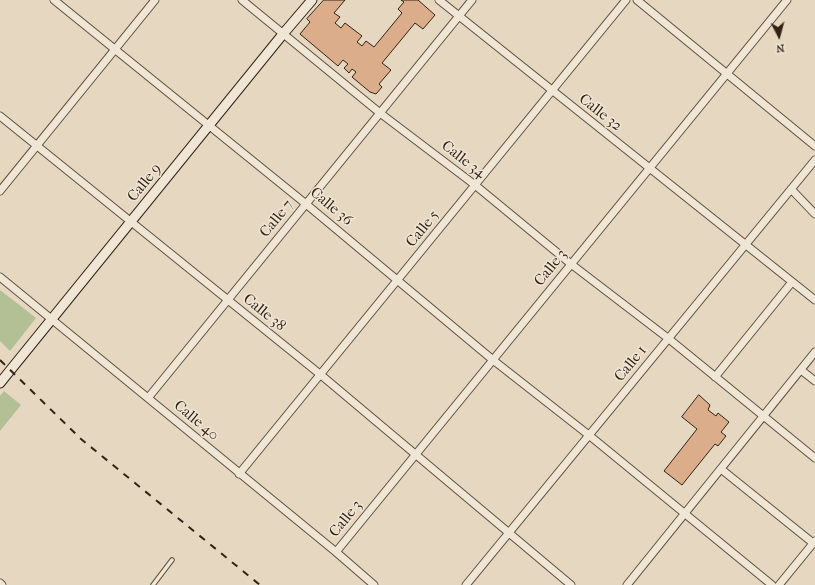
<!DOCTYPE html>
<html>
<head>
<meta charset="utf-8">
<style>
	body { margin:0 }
	#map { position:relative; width:815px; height:585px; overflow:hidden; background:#e6d8c0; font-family:"IM FELL French Canon",serif }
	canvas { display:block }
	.north { position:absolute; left:759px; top:16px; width:40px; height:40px; -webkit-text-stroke:3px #efe6d6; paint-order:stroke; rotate:174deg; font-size:11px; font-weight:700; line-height:16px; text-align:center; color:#322214 }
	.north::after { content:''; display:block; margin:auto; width:14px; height:18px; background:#322214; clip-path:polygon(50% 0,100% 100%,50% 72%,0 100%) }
</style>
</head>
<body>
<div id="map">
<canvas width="815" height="585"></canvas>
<div class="north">N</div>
</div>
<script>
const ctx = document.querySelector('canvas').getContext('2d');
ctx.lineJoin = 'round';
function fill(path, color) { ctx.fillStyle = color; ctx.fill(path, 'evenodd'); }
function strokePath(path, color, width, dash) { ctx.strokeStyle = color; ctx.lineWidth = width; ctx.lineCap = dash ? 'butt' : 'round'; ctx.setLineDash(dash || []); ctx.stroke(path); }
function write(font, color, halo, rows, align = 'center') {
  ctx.font = font + ' "IM FELL French Canon",serif'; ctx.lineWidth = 3; ctx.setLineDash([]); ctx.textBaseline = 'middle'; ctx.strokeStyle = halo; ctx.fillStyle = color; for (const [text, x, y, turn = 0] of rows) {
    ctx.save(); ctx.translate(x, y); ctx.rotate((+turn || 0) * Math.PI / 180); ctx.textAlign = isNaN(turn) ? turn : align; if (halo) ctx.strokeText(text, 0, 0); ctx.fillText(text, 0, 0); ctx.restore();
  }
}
const green = new Path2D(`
	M0,290L36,318L10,351L0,341Z
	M4,391L21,405L0,431V396Z`);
const building = new Path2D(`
	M324,0H345L334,13L340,17L335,23L341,28L345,23L362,36L357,42L362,46L366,41L374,47L402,13L398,9L404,2L401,0H418L435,15L423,29L415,23L382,63L391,70L379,84L382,87L376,94L370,92L352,77L356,72L352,69L349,73L344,68L348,64L343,60L338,66L300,34L310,22L307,19Z
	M699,395L710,405L708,410L716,416L718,413L729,422L721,432L726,436L718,446L715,444L682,485L664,471L697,429L682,417Z`);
const lane = new Path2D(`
	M153,585L172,560`);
const street = new Path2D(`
	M54,0L306,204L493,360L590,436L772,585
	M242,0L380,113L475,185L571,264L669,339L815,458
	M439,0L815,300
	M637,0L815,146
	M0,116L321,375L571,585
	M791,189L815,214
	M0,191L155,0
	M0,277L336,552L374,585
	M801,370L815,381
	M715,377L792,282
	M148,398L472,0
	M721,469L813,543
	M239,474L626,0
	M336,552L787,0
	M0,583L2,585
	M466,585L815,160
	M627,585L815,352
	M779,585L815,541`);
const secondary = new Path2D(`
	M0,383L283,34L312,0`);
const rail = new Path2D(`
	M0,360L81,439L260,585`);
const streetNames = [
	["Calle 32",600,113,38],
	["Calle 34",463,160,38],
	["Calle 9",145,183,-51],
	["Calle 36",331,207,40],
	["Calle 7",277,219,-51],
	["Calle 5",423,229,-51],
	["Calle 3",551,268,-51],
	["Calle 38",264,313,39],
	["Calle 1",631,364,-51],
	["Calle 40",196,421,40],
	["Calle 3",346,519,-51]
];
fill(green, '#b3bf94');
fill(building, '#dbad8b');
strokePath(building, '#322214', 1);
strokePath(lane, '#5f503f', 5.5);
strokePath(street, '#5f503f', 9);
strokePath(secondary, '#322214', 11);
strokePath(lane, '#efe6d6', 3.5);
strokePath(street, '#efe6d6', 7);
strokePath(secondary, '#efe6d6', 9);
strokePath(rail, '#322214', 2, [7, 7]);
write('15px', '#322214', '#efe6d6', streetNames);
</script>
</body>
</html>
